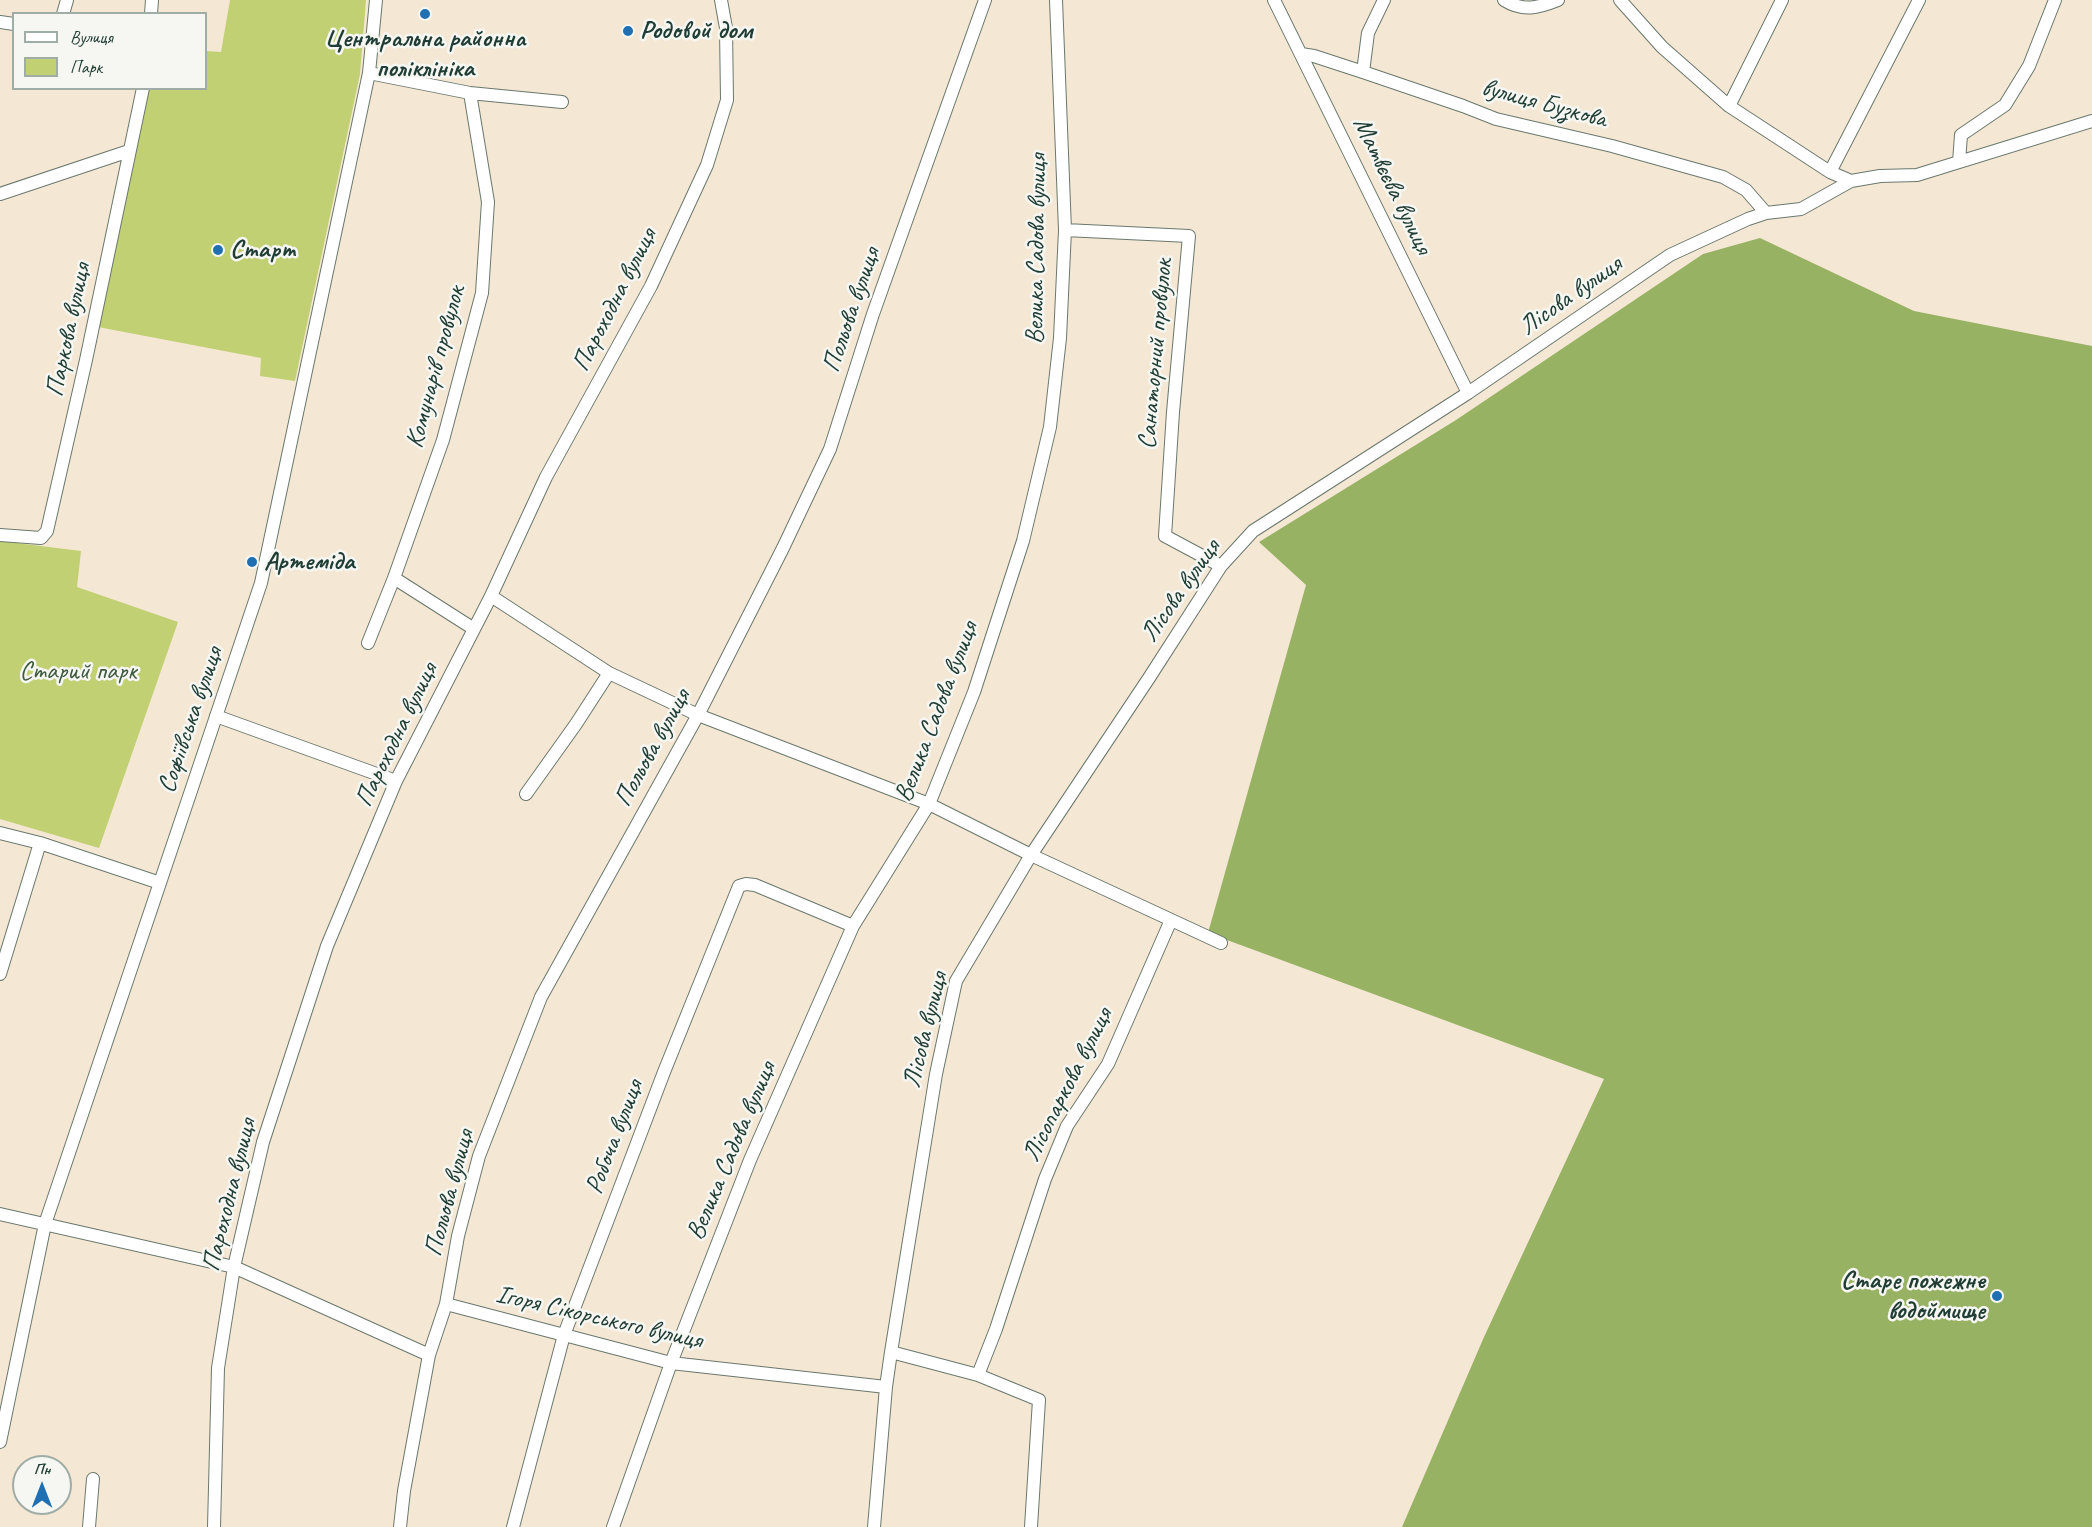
<!DOCTYPE html>
<html>
<head>
<meta charset="utf-8">
<style>
	body { margin:0 }
	#map { position:relative; width:2092px; height:1527px; overflow:hidden; background:#f4e7d4; font-family:Caveat,sans-serif }
	canvas { display:block }
	.legend { position:absolute; left:12px; top:12px; width:195px; height:78px; box-sizing:border-box; background:#f6f6f2; border:2px solid #a0aca6; margin:0; padding:8px 10px; list-style:none; font-size:18px; color:#1f3d34 }
	.legend li { display:flex; align-items:center; gap:12px; height:30px }
	.legend b { width:30px; border:2px solid #a0aca6 }
	.north { position:absolute; left:12px; top:1455px; width:60px; height:60px; box-sizing:border-box; background:#f6f6f2; border:2px solid #a0aca6; border-radius:50%; rotate:0deg; font-size:16px; font-weight:700; line-height:24px; text-align:center; color:#1f3d34 }
	.north::after { content:''; display:block; margin:auto; width:21px; height:27px; background:#1f6fb2; clip-path:polygon(50% 0,100% 100%,50% 72%,0 100%) }
</style>
</head>
<body>
<div id="map">
<canvas width="2092" height="1527"></canvas>
<ul class="legend">
<li><b style="height:8px;background:#fff"></b>Вулиця</li>
<li><b style="height:16px;background:#c0d072"></b>Парк</li>
</ul>
<div class="north">Пн</div>
</div>
<script>
const ctx = document.querySelector('canvas').getContext('2d');
ctx.lineJoin = 'round';
function fill(path, color) { ctx.fillStyle = color; ctx.fill(path, 'evenodd'); }
function strokePath(path, color, width, dash) { ctx.strokeStyle = color; ctx.lineWidth = width; ctx.lineCap = dash ? 'butt' : 'round'; ctx.setLineDash(dash || []); ctx.stroke(path); }
function write(font, color, halo, rows, align = 'center') {
  ctx.font = font + ' Caveat,sans-serif'; ctx.lineWidth = 5; ctx.setLineDash([]); ctx.textBaseline = 'middle'; ctx.strokeStyle = halo; ctx.fillStyle = color; for (const [text, x, y, turn = 0] of rows) {
    ctx.save(); ctx.translate(x, y); ctx.rotate((+turn || 0) * Math.PI / 180); ctx.textAlign = isNaN(turn) ? turn : align; if (halo) ctx.strokeText(text, 0, 0); ctx.fillText(text, 0, 0); ctx.restore();
  }
}
const green = new Path2D(`
	M230,0H366L360,74L295,381L260,376L261,358L98,327L148,89L206,88V51L221,52Z
	M0,541L81,551L77,587L178,622L99,848L0,819Z`);
const forest = new Path2D(`
	M1760,238L1914,311L2092,346V1527H1402L1484,1337L1604,1079L1208,933L1306,585L1259,542L1456,420L1703,254Z`);
const minor = new Path2D(`
	M1274,0L1468,393
	M1504,0C1523,12 1538,8 1558,0
	M1620,0L1662,47L1729,106L1830,172L1851,181
	M63,14L67,0
	M151,14L152,0
	M0,22L14,24
	M1301,54L1314,56L1363,72L1463,106L1496,119L1612,146L1723,177L1746,190L1766,213
	M1363,72L1368,33L1384,0
	M369,73L470,93L562,102
	M1729,106L1782,0
	M1959,162L1961,135L2005,105L2029,66L2055,0
	M1830,172L1919,0
	M0,194L129,151
	M1065,230L1189,236L1173,412L1165,536L1221,566
	M0,535L41,538L47,531L86,360L143,88
	M394,578L474,629
	M491,596L609,673L698,715L929,804L1031,855L1221,943
	M368,643L394,578L443,440L482,293L488,202L470,93
	M216,716L396,781
	M526,794L576,724L609,673
	M0,833L40,843L160,883
	M0,974L40,843
	M0,1214L234,1267L429,1355
	M446,1304L671,1363L886,1387
	M891,1352L978,1375L1039,1400L1031,1527
	M978,1375L996,1329L1045,1179L1067,1126L1108,1064L1171,920
	M0,1442L45,1224L261,583L369,73L376,0
	M89,1527L93,1479
	M214,1527L218,1368L234,1267L263,1142L327,946L396,781L491,596L546,477L651,286L707,165L727,100L726,28L721,0
	M400,1527L404,1491L429,1355L446,1304L458,1236L479,1156L541,997L698,715L783,548L830,449L873,314L985,0
	M513,1527L564,1335L664,1072L739,886L746,884L755,885L853,926
	M613,1527L671,1363L750,1160L853,926L929,804L974,692L1023,541L1050,427L1060,338L1065,230L1056,0
	M874,1527L886,1387L891,1352L936,1074L956,981L1031,855L1149,678L1221,566L1253,531L1468,393L1670,255L1748,219L1766,213L1801,209L1851,181L1880,176L1917,175L2092,121`);
const markers = [
	[425,14,6,"#1f6fb2"],
	[628,31,6,"#1f6fb2"],
	[218,250,6,"#1f6fb2"],
	[252,562,6,"#1f6fb2"],
	[1997,1296,6,"#1f6fb2"]
];
const poiNames = [
	["Родовой дом",640,31],
	["Центральна районна",425,39,"center"],
	["поліклініка",425,69,"center"],
	["Старт",230,250],
	["Артеміда",264,562],
	["Старе пожежне",1985,1281,"right"],
	["водоймище",1985,1311,"right"]
];
const streetNames = [
	["вулиця Бузкова",1544,104,15],
	["Матвєєва вулиця",1392,186,64],
	["Велика Садова вулиця",1037,249,-89],
	["Лісова вулиця",1571,296,-35],
	["Пароходна вулиця",615,300,-63],
	["Польова вулиця",852,310,-71],
	["Паркова вулиця",69,330,-78],
	["Санаторний провулок",1156,354,-85],
	["Комунарів провулок",436,367,-75],
	["Лісова вулиця",1181,591,-55],
	["Велика Садова вулиця",937,712,-69],
	["Софіївська вулиця",191,720,-71],
	["Пароходна вулиця",397,735,-64],
	["Польова вулиця",653,748,-61],
	["Лісова вулиця",926,1030,-76],
	["Лісопаркова вулиця",1068,1085,-63],
	["Робоча вулиця",615,1137,-69],
	["Велика Садова вулиця",732,1151,-67],
	["Польова вулиця",450,1193,-75],
	["Пароходна вулиця",230,1195,-76],
	["Ігоря Сікорського вулиця",599,1318,13]
];
const parkNames = [
	["Старий парк",78,672]
];
fill(green, '#c0d072');
fill(forest, '#98b264');
strokePath(minor, '#6a786c', 14);
strokePath(minor, '#fff', 12);
for (const [x, y, r, color] of markers) { const dot = new Path2D(); dot.arc(x, y, r, 0, 2 * Math.PI); ctx.fillStyle = color; ctx.fill(dot); strokePath(dot, '#f6f6f2', 2); }
write('bold 26px', '#1f3d34', '#f6f6f2', poiNames, 'left');
write('26px', '#1f3d34', '#f6f6f2', streetNames);
write('26px', '#3f5a40', '#f6f6f2', parkNames);
</script>
</body>
</html>
